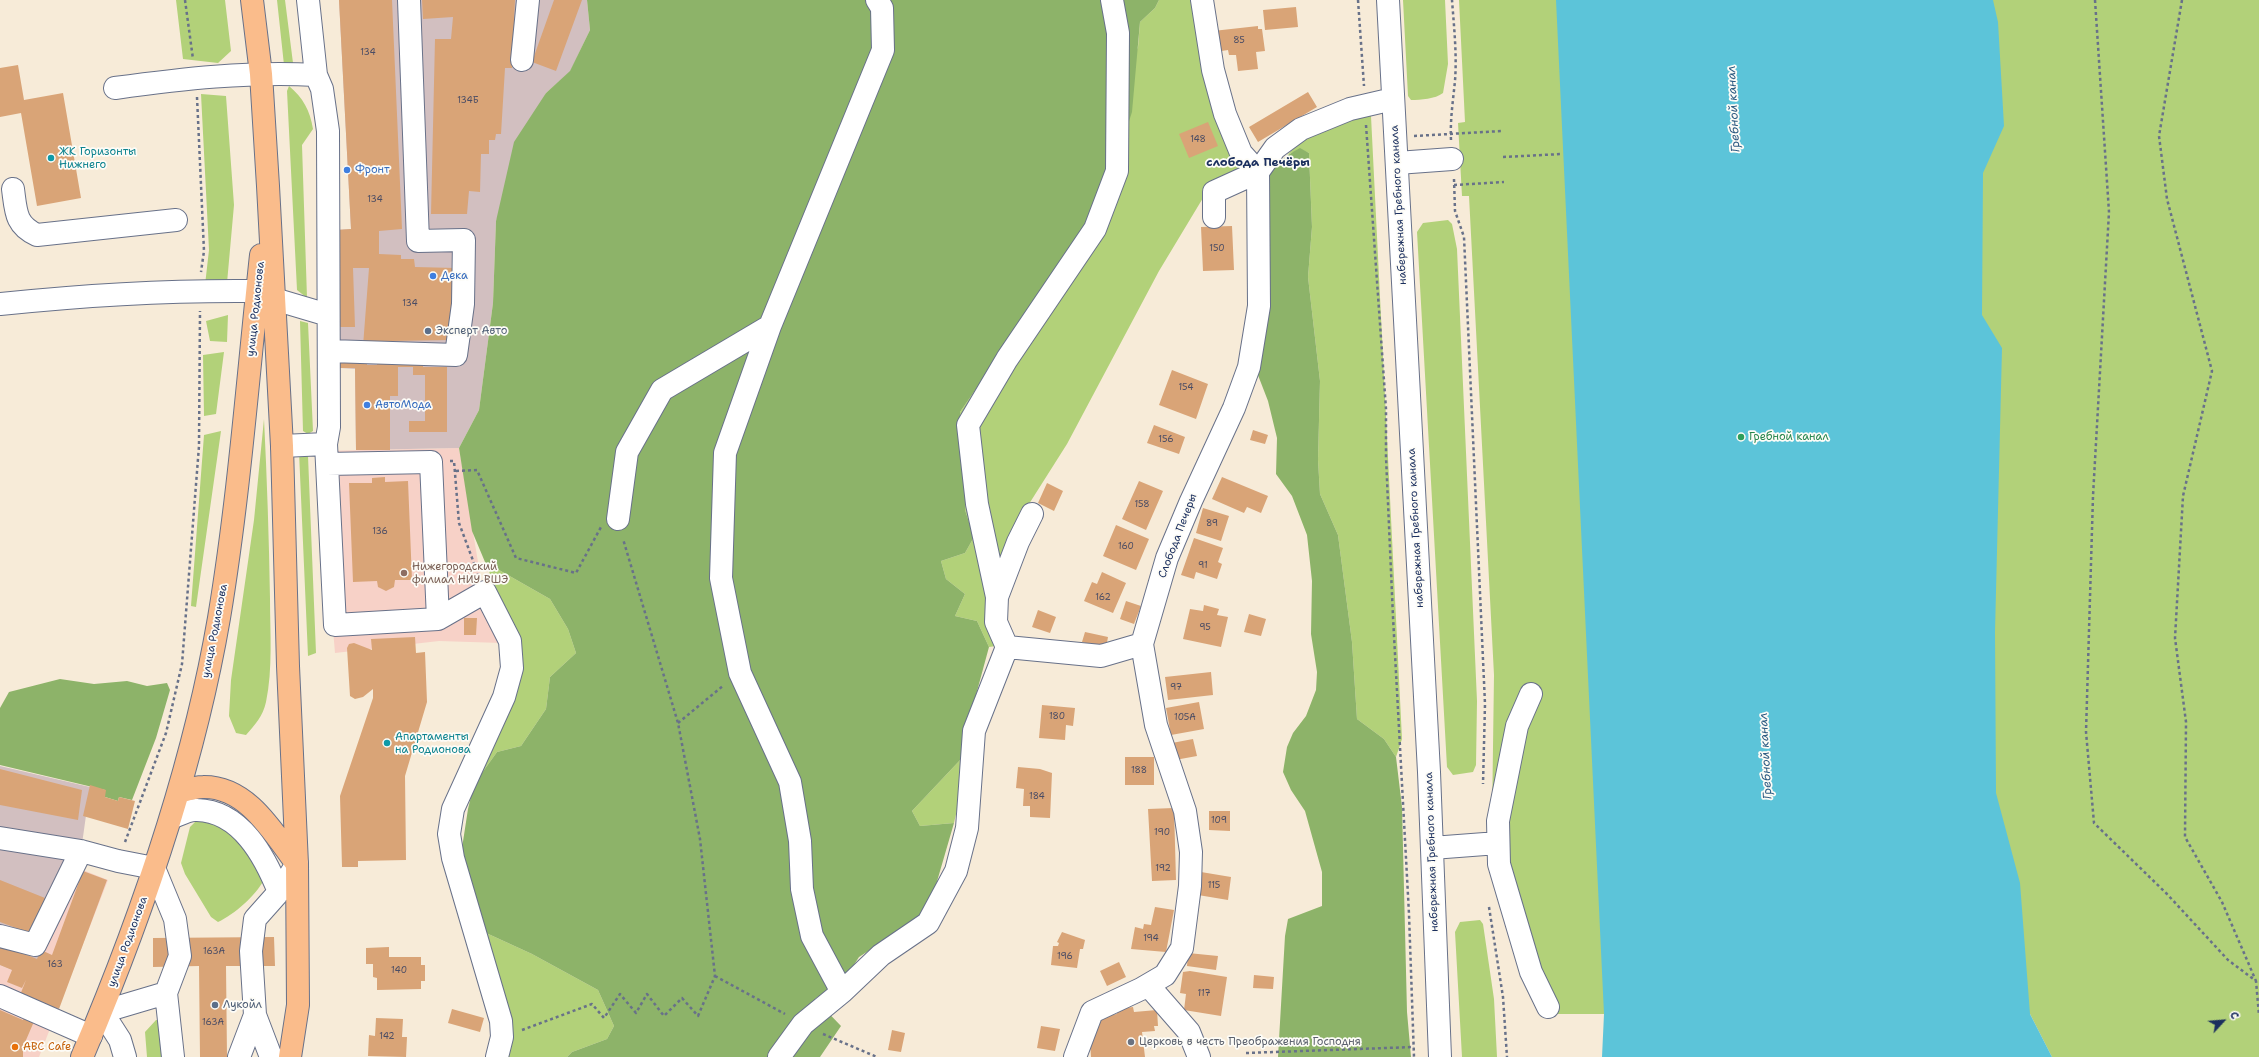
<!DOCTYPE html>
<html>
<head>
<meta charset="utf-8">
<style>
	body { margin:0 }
	#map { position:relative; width:2259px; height:1057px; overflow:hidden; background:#f7ebd8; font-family:"Shantell Sans",sans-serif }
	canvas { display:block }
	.north { position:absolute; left:2203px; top:1001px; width:40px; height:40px; -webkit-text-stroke:3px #fdfcf7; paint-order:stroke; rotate:64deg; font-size:11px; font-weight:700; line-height:16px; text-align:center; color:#1b2f5e }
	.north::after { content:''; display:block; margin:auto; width:14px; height:18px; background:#1b2f5e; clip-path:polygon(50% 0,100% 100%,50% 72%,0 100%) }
</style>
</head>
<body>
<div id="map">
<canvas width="2259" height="1057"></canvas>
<div class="north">С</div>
</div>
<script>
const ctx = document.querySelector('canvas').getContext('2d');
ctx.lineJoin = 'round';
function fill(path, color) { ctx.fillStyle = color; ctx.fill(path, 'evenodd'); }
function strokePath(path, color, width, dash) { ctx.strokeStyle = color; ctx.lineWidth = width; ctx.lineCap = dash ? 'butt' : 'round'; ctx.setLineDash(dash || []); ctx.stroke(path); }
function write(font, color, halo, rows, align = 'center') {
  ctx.font = font + ' "Shantell Sans",sans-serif'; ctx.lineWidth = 3.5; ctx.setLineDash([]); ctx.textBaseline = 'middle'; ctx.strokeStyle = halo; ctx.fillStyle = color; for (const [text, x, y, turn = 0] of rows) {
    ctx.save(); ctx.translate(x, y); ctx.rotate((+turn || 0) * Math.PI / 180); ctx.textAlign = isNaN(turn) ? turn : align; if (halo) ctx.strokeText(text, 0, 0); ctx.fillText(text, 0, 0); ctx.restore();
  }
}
const built = new Path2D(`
	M459,448L487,616L502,643L439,641L335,653L318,451Z
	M73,866L108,880L39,1057H0V965L12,970Z`);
const industrial = new Path2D(`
	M339,0H587L590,30L570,72L546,93L496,221L493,303L479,410L459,448L356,450L355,369L340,368L336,230L351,229Z
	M0,766L90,787L82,844L31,977L0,965Z`);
const green = new Path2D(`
	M176,0H225L231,51L218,63L183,59Z
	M277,0H285L293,63L284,65Z
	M1159,0H1193L1242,168L1209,188L1159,271L1067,444L1022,515L996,646L989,647L977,621L955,616L965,594L946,579L941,561L965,553L974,537L965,510L968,461L960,445V412L1035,304L1138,47L1140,22L1155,8Z
	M1403,0H1445L1448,64L1443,93C1435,99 1421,100 1411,100L1408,96Z
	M1459,0H2259V1057H2052L2030,1014H1539L1496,878L1492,819L1494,675L1469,196H1462L1458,123L1465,122Z
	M289,86C303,98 310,110 313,129L302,145L307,298L297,290L287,91Z
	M201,94L226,96L234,205L227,283L205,285L209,250Z
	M1353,116H1371L1402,739L1396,757L1384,739L1357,719L1352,642L1338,535L1320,494L1318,460L1320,381L1308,277L1312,227L1309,153L1300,149L1287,155L1303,139Z
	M1448,220L1452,224L1457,249L1477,701L1476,765L1473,772L1453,775L1447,767L1417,232L1423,223Z
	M228,315L227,342L210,341L206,321Z
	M300,321L308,323L313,431L308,434L303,431Z
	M224,352L216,414L204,416L203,355Z
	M264,419C267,479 269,539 270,599C270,632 273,669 266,702C263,716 255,725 246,735L236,733L229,716L231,680L254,520Z
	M221,431L196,607L191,606L204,435Z
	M299,452L308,456L316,653L308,656Z
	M485,562L550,599L568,629L576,653L550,677L546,709L521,746L497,752L474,784L515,634Z
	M962,758L965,775L954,823L920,826L912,811Z
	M206,818L236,830L264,880C255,896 235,914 218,922L211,917L185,874L181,863L190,827L197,820Z
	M1480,920L1483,924L1494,999L1497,1057H1462L1455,932L1460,922Z
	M484,932L532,954L598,990L614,1026L607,1039L572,1052L567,1057H506Z
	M156,1020H161L166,1057H147L145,1032Z`);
const forest = new Path2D(`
	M587,0H1159L1155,8L1140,22L1132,112L1106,192L1035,304L960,412V445L968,461L965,510L974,537L965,553L941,561L946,579L965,594L955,616L977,621L989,647L970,717L962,758L912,811L920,826L954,823L931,902L916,920L859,957L848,974L815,999L841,1026L820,1057H567L572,1052L607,1039L614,1026L598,990L532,954L484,932L472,898L462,848L468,809L474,784L497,752L521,746L546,709L550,677L576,653L568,629L550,599L485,562L472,531L459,448L479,410L493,303L496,221L514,142L546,93L570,71L590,30Z
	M1300,148L1309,153L1312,227L1308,277L1320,381L1318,460L1320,494L1338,535L1352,642L1357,719L1384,739L1396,757L1402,807L1407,1012L1411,1057H1278L1285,936L1288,919L1322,906V872L1305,811L1291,790L1283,772L1287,747L1293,733L1306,716L1316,690L1317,672L1311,634L1312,581L1307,535L1292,496L1276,474L1277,438L1268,401L1256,370L1262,186C1272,168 1282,157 1300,148Z
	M60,679L94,684L127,681L147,686L167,683L170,690L156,738L132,800L119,797L118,801L105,797V790L0,765V708L9,692Z`);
const water = new Path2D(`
	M1556,0H1993L1998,22L2004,126L1983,173L1982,315L2002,348L1995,632L1996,793L2020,883L2030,1014L2052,1057H1602L1604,1014Z`);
const building = new Path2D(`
	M339,0H392L402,229L379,231V254L401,255V259H414L415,267L456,268L452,340L393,341L391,351L363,346L369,268H353L355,327H340L336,230L351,229Z
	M422,0H515L512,68H505L501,134H496L495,140H489V154H481L480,192L469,191L467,214H431L435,39H451L453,17L423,19Z
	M554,0H582L556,71L532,62Z
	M1296,7L1298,27L1265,30L1263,10Z
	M1258,26V29H1262L1265,51L1256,52L1258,69L1238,71L1236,55H1229L1228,50L1215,52L1213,31Z
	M18,65L24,100L63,93L81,198L37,206L21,113L0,117V68Z
	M1308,92L1317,107L1258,142L1249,127Z
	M1208,122L1218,146L1189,158L1179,134Z
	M1232,226L1234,270L1203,271L1201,227Z
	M340,358H367V365H377V358H423V367H447V432H409V421H425V375H413V367H398V396H390V450H356L355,368H340Z
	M1172,370L1208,384L1196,419L1159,405Z
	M1154,425L1185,437L1179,454L1147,443Z
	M1253,430L1268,435L1265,444L1250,440Z
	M385,477V482L408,481L412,580H395L394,587L386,591L378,587L377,581L353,582L349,483H372V478Z
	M1222,477L1268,496L1261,513L1247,507L1244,513L1212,499Z
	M1139,481L1163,491L1146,530L1122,519Z
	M1047,483L1063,491L1054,511L1038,503Z
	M1203,508L1229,516L1221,541L1196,533Z
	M1116,525L1149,539L1136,570L1103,556Z
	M1194,538L1223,548L1218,562L1222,564L1217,579L1196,572L1194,579L1181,575Z
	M1102,572L1126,583L1113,613L1084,601L1092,582L1097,584Z
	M1126,601L1141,606L1134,624L1120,619Z
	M1204,605L1219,609L1217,615L1228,617L1221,647L1183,639L1190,609L1203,611Z
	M1038,610L1056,617L1050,633L1032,627Z
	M1249,614L1266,619L1261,636L1244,632Z
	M464,618H477L476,635H464Z
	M1085,632L1108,637L1106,648L1082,642Z
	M415,637L416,653L425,652L427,702L405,776L406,860L358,861V867H342L340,796L373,698V689L363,697L355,699L350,696L347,648L349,644L354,643L372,650L371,639Z
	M1211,672L1213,695L1168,700L1165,677Z
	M1199,702L1204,729L1171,735L1166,708Z
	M1042,705L1075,708L1073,726L1066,725L1065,740L1039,738Z
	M1193,739L1197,756L1175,760L1172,743Z
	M1125,757H1154V785H1125Z
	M1018,767L1040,769L1052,773L1050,818L1030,817V806H1023L1024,789L1016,788Z
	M0,769L82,790L78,820L0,805Z
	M90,785L106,790L105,797L118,801L119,797L135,801L128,829L83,816Z
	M1174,808L1176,880L1152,881L1148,809Z
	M1209,811H1230V831L1209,830Z
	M83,871L107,880L59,1009L42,1003L23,1047V1057H0V1010L23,1020L32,999L20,995L26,980L22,988L7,982L12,970L0,965V944L37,959L41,950L52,955Z
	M1201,872L1231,877L1228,900L1198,895Z
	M0,880L45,898L35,935L0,922Z
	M1155,907L1174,910L1166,952L1131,949L1135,927L1143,929L1144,924L1151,925Z
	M1062,932L1085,940L1083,949H1080L1077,968L1051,965L1053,946H1058L1059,943L1057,942Z
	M274,937L275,966H226L227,1057H200L199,966L153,967V938Z
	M389,947V957H421V965H425V981H421V989L377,990V978L373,977V964H366V948Z
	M1188,953L1218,956L1216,970L1187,966Z
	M1119,962L1126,977L1107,986L1100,971Z
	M1190,971L1227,977L1221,1016L1184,1010L1186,994L1180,993L1183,972Z
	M1254,975L1274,977L1273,989L1253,988Z
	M1133,1007L1134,1012L1157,1010L1158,1026H1154L1155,1031L1142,1032L1145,1057H1091L1089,1026L1094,1017L1117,1014L1116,1009Z
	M452,1009L484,1018L480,1032L448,1023Z
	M376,1018L403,1019L402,1037H407L406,1057L368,1056L369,1035L375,1036Z
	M1041,1026L1060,1029L1055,1051L1037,1048Z
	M892,1030L905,1033L901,1052L888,1050Z`);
const path = new Path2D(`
	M185,0L193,59
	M1358,0L1364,86
	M2095,0L2109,212L2093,496L2086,732L2094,823L2167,894L2228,960L2256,981L2259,1015
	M2182,0L2159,136L2167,199L2212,371L2183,496L2175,638L2186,722L2185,837L2222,902L2256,981
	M197,97L204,251L201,272
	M1366,125L1386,409V457L1393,617L1409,914L1414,1057
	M1414,136L1502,131
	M1451,140C1450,120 1453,101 1455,81C1457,54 1454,27 1452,0
	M1503,157L1562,154
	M1454,179L1455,211L1464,237L1485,704L1483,784
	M1454,185L1504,182
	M450,461H454L459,523L478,574
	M456,471L477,470L516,558L576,573L601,527
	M678,723L724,685
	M125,842L166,733L182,664L199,446L200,311
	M1489,907L1503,997L1507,1057
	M715,976L785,1014
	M522,1030L592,1004L604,1018L620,994L636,1013L647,994L664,1016L682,998L698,1016L715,976L700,839L678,723L623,539
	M823,1034L877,1057
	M1246,1053L1414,1047`);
const minor = new Path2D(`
	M308,0L316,75
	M1388,0L1429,772L1440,1057
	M522,60L528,0
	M115,88C181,79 249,71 316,75L322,89L328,131L329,427L326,444L282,446
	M1397,163L1452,159
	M13,189C16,211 15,225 37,235L176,220
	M1214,217V192L1258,172L1275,148L1301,129L1350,109L1393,99
	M274,299L328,315
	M0,304C86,295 171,290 257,291
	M329,351L456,355L463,304L464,240L418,241L409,0
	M326,444L327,464L335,625L438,619L431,462L327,464
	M618,519L627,452L662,390L770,326
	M997,597L1018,542L1032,514
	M438,619L485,592L510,641L512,668L504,697L453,809L449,834L453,858L501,1021L502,1037L497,1057
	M1007,647L1101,656L1142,644
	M1531,694L1517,726L1498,821L1499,864L1531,972L1548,1007
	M171,818C179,815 189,809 197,810C241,811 265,857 279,892
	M0,838L81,851L118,861L154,868L175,919L180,956L166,993L102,1012L120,1040L125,1057
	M1432,848L1498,843
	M0,936L35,945L81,851
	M1148,985L1189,1032L1199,1057
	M842,992L812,936L802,889L800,841L790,782L740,673L721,578L725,453L770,326L883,50L882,8L877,0
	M166,993L173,1057
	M0,996L91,1036
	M239,1057L255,1015
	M271,1057L255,1015L251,951L255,919L279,892L297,864
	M779,1057L803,1024L842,992L881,955L928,923L956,871L967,828L974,731L1007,647L996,622L997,597L977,504L968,425L1007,359L1095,229L1117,171L1118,33L1112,0
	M1075,1057L1092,1012L1141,989L1165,975L1182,948L1190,886L1191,852L1185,811L1156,725L1142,644L1167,558L1191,501L1234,408L1249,367L1259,306L1258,172L1241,153L1225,114L1213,70L1202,0`);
const major = new Path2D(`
	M252,0L261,74L268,186L282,446L288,666L297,864L298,1005L290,1057
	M179,792C186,790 195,787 203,787C248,786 274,834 297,864
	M82,1057C142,916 193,769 219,618C239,498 248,376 261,255`);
const markers = [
	[51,158,4,"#0f9aa8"],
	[347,170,4,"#3f7fe0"],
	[433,276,4,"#3f7fe0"],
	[428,331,4,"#5c6f8a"],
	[367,405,4,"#3f7fe0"],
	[1741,437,4,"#2e9e5b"],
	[404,573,4,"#8d6e63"],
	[387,743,4,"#0f9aa8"],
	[215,1005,4,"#5c6f8a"],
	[1131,1042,4,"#6b7280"],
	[15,1047,4,"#e8710a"]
];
const numberNames = [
	["85",1239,41],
	["134",368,53],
	["134Б",468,101],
	["148",1198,140],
	["134",375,200],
	["150",1217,249],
	["134",410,304],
	["154",1186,388],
	["156",1166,440],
	["158",1142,505],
	["89",1212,524],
	["136",380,532],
	["160",1126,547],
	["91",1203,566],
	["162",1103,598],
	["95",1205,628],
	["97",1176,688],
	["180",1057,717],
	["105А",1185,718],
	["188",1139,771],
	["184",1037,797],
	["109",1219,821],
	["190",1162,833],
	["192",1163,869],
	["115",1214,886],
	["194",1151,939],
	["163А",214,952],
	["196",1065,957],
	["163",55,965],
	["140",399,971],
	["117",1204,994],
	["163А",213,1023],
	["142",387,1037]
];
const cultureNames = [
	["ЖК Горизонты",59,152],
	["Нижнего",59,165],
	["Апартаменты",395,737],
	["на Родионова",395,750]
];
const shopNames = [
	["Фронт",355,170],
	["Дека",441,276],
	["АвтоМода",375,405]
];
const streetNames = [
	["набережная Гребного канала",1399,205,-93],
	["улица Родионова",256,309,-84],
	["набережная Гребного канала",1416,528,-93],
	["Слобода Печеры",1178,536,-69],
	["улица Родионова",215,631,-79],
	["набережная Гребного канала",1432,852,-92],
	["улица Родионова",128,942,-70]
];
const serviceNames = [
	["Эксперт Авто",436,331],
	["Лукойл",223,1005]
];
const leisureNames = [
	["Гребной канал",1749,437]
];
const educationNames = [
	["Нижегородский",412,567],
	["филиал НИУ ВШЭ",412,580]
];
const worshipNames = [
	["Церковь в честь Преображения Господня",1139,1042]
];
const foodNames = [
	["АВС Cafe",23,1047]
];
const waterNames = [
	["Гребной канал",1734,109,-93],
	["Гребной канал",1766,756,-93]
];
const neighbourhoodNames = [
	["слобода Печёры",1258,163]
];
fill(built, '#f7d1c7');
fill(industrial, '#d2bfc0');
fill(green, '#b2d179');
fill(forest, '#8db369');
fill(water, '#5cc4d9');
fill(building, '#d9a477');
strokePath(minor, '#687189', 24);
strokePath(major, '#687189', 24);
strokePath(path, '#687189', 2.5, [3, 3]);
strokePath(minor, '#fff', 22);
strokePath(major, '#fabc8b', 22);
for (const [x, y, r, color] of markers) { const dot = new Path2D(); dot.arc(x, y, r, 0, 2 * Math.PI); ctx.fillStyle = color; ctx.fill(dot); strokePath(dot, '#fdfcf7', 1.5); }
write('9px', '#4a4c64', null, numberNames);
write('11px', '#0d838f', '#fdfcf7', cultureNames, 'left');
write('11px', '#366cbe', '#fdfcf7', shopNames, 'left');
write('11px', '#1b2f5e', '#fdfcf7', streetNames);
write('11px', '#4e5e75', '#fdfcf7', serviceNames, 'left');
write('11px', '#27864d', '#fdfcf7', leisureNames, 'left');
write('11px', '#785e54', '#fdfcf7', educationNames, 'left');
write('11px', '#5b616d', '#fdfcf7', worshipNames, 'left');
write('11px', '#c56008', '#fdfcf7', foodNames, 'left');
write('italic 12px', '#2e5c83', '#fdfcf7', waterNames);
write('bold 12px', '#1b2f5e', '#fdfcf7', neighbourhoodNames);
</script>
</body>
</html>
